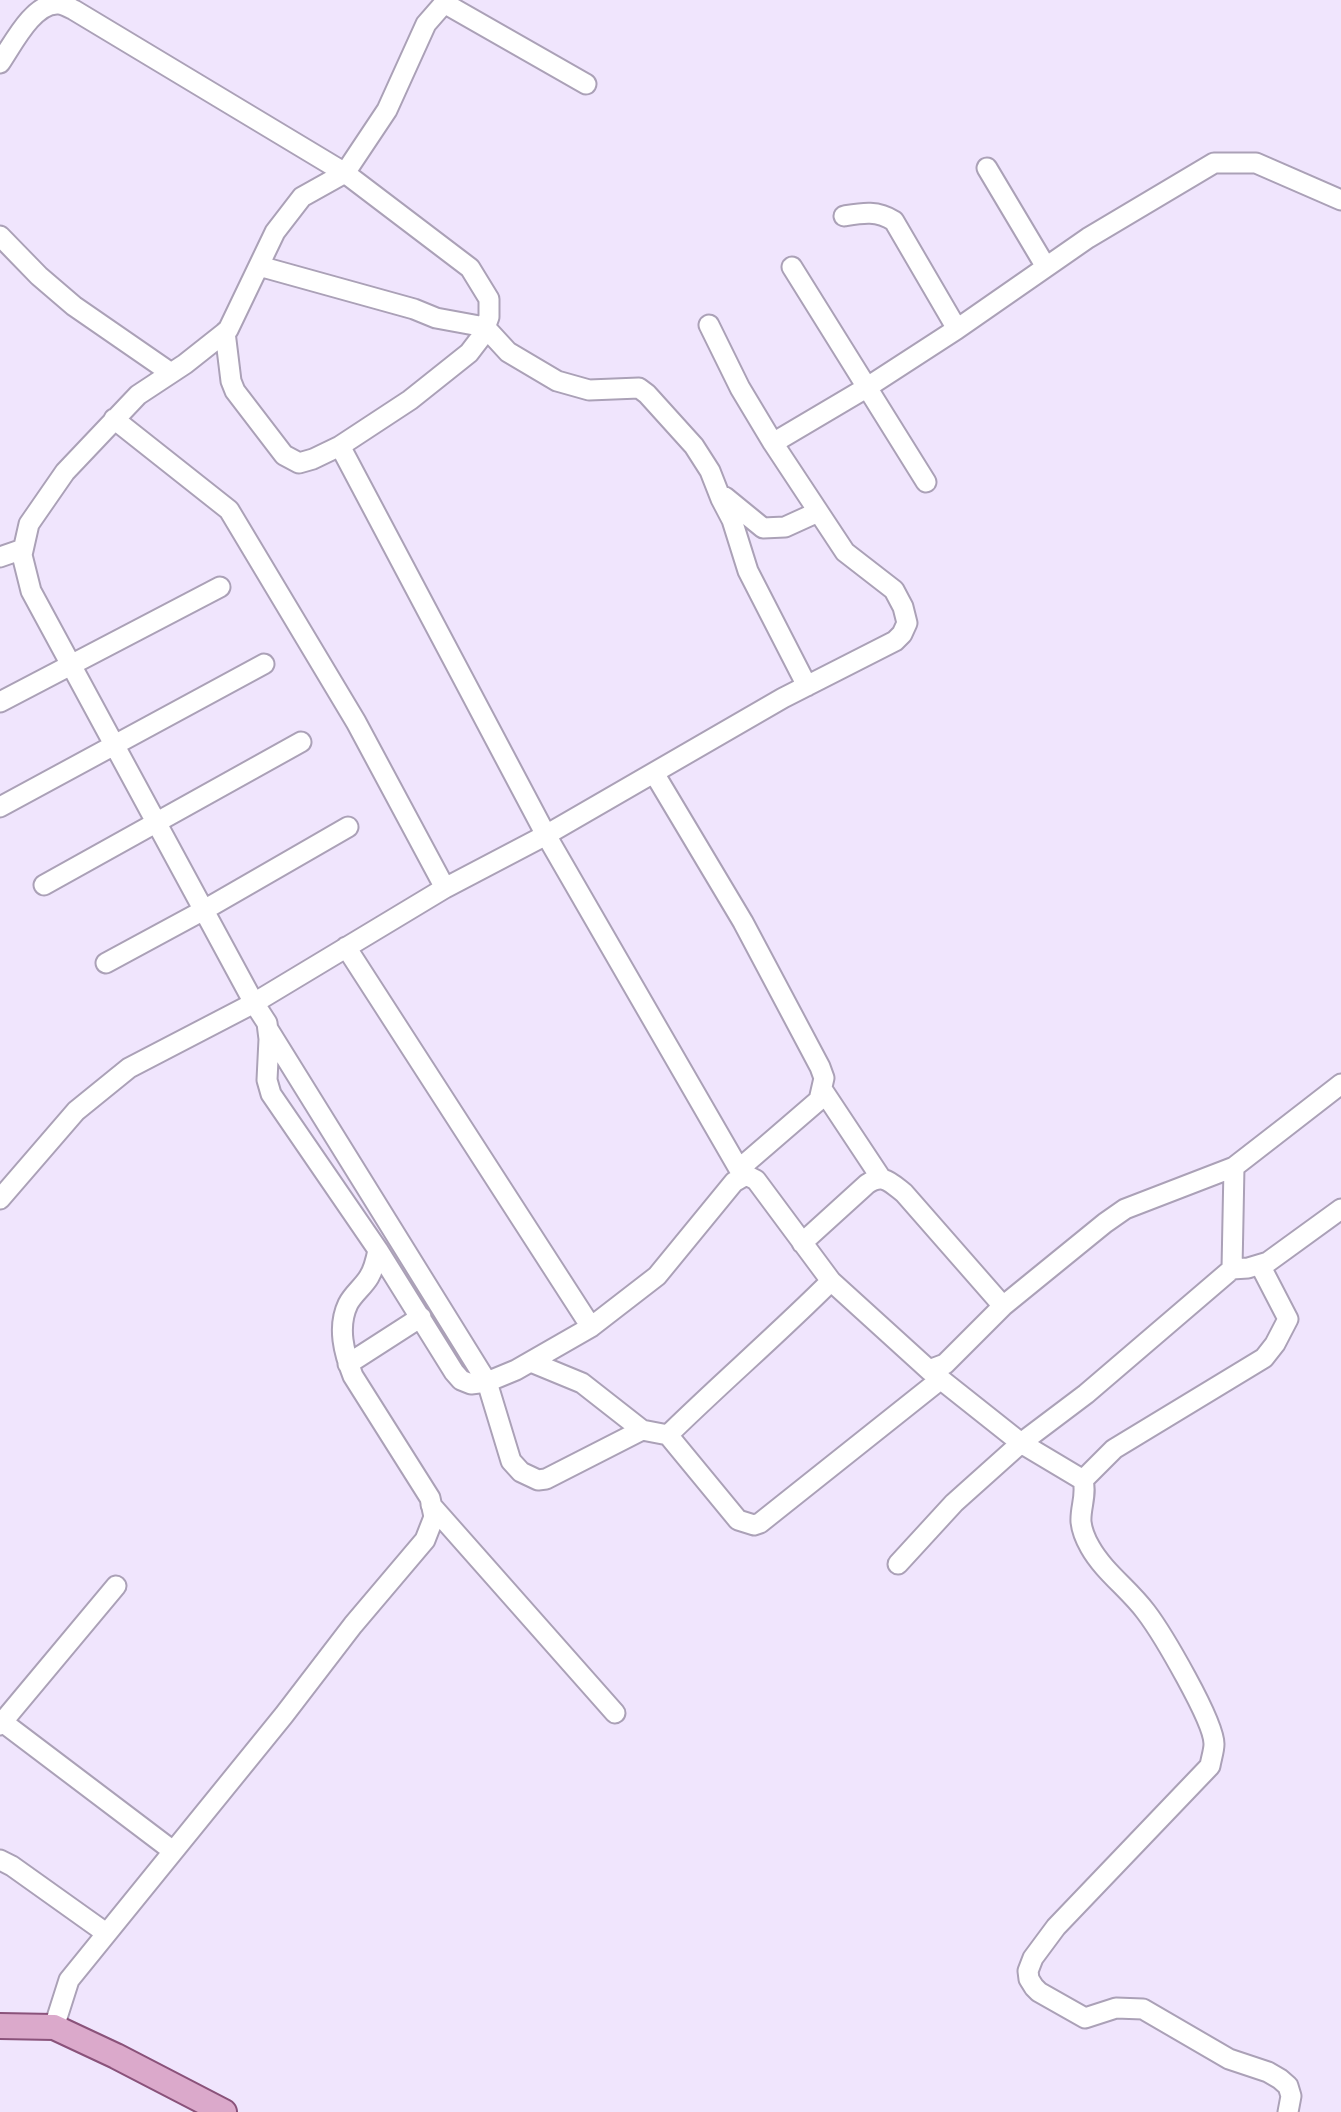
<!DOCTYPE html>
<html>
<head>
<meta charset="utf-8">
<style>
	body { margin:0 }
	canvas { display:block; background:#f0e5fd }
</style>
</head>
<body>
<canvas width="1341" height="2112"></canvas>
<script>
const ctx = document.querySelector('canvas').getContext('2d');
ctx.lineJoin = 'round';
function strokePath(path, color, width, dash) { ctx.strokeStyle = color; ctx.lineWidth = width; ctx.lineCap = dash ? 'butt' : 'round'; ctx.setLineDash(dash || []); ctx.stroke(path); }
const minor = new Path2D(`
	M444,3L586,84
	M0,63C13,44 33,3 58,4C63,4 70,8 74,10L345,173L470,268L489,299V317L482,336L469,353L410,400L340,446L546,835L743,1176
	M987,168L1046,267
	M844,216C862,213 877,210 894,221L957,329
	M0,236L39,276L74,306L171,373
	M259,266L414,309L436,318L485,327L508,352L557,381L589,390L639,388L647,394L694,446L710,471L721,499L732,520L748,571L807,686
	M792,267L926,482
	M709,325L740,388L773,443
	M225,332L231,381L235,391L284,455L299,463L313,459L340,446
	M114,419L229,510L356,722L445,888
	M725,497L763,528L785,527L818,512
	M0,557L23,549
	M0,702L220,587
	M654,773L743,922L820,1067L824,1078L819,1100L739,1169
	M0,807L264,664
	M44,885L301,742
	M346,947L591,1327
	M106,963L204,910L348,827
	M268,1029L487,1382L511,1461L521,1472L538,1480L546,1479L642,1430L668,1435C721,1383 778,1334 831,1281
	M822,1089L881,1178
	M0,1199L76,1111L129,1068L254,1003L445,888L546,835L783,698L895,641L902,634L907,623L903,607L894,590L845,552L773,443L866,388L957,329L1088,238L1214,163H1256L1341,200
	M802,1243L867,1184C883,1173 890,1182 904,1193L1003,1306
	M378,1250L454,1372L461,1380L471,1384L487,1382L516,1370L591,1327L657,1276L734,1182L746,1175L756,1180L831,1281L929,1370L945,1364L1003,1306L1105,1223L1125,1209L1234,1167L1341,1084
	M1232,1269L1234,1167
	M531,1362L582,1383L642,1430
	M348,1364L421,1317
	M929,1370L1021,1443L1083,1480C1087,1495 1080,1508 1081,1522C1082,1531 1086,1540 1090,1547C1104,1572 1129,1589 1146,1612C1162,1633 1214,1721 1214,1744C1214,1751 1211,1759 1210,1766L1056,1927L1033,1958L1028,1971L1029,1979L1034,1987L1039,1992L1085,2018L1116,2008L1143,2009L1229,2059L1268,2072L1280,2079L1288,2086L1291,2096L1288,2112
	M668,1435L738,1520L754,1525L760,1523L941,1379
	M1083,1480L1114,1449L1264,1358L1275,1344L1288,1319L1260,1265
	M431,1505L615,1713
	M898,1564L954,1503L1021,1443L1086,1394L1232,1269L1248,1268L1268,1262L1341,1209
	M0,1720L173,1851
	M0,1725L116,1586
	M0,1860L12,1866L106,1933
	M54,2027L69,1980L284,1715L353,1625L425,1540L434,1517L430,1498L353,1376C344,1353 337,1327 348,1304C353,1294 363,1287 369,1277C374,1269 376,1260 378,1250L271,1094L267,1080L269,1039L267,1023L254,1003L31,591L22,555L29,524L65,472L138,395L185,364L228,330L275,232L302,197L345,173L387,110L426,24L447,0`);
const major = new Path2D(`
	M0,2026L54,2027L116,2056L224,2112`);
strokePath(minor, '#aba1b7', 23);
strokePath(major, '#8a527a', 28);
strokePath(minor, '#fff', 19);
strokePath(major, '#dba9cb', 24);
</script>
</body>
</html>
